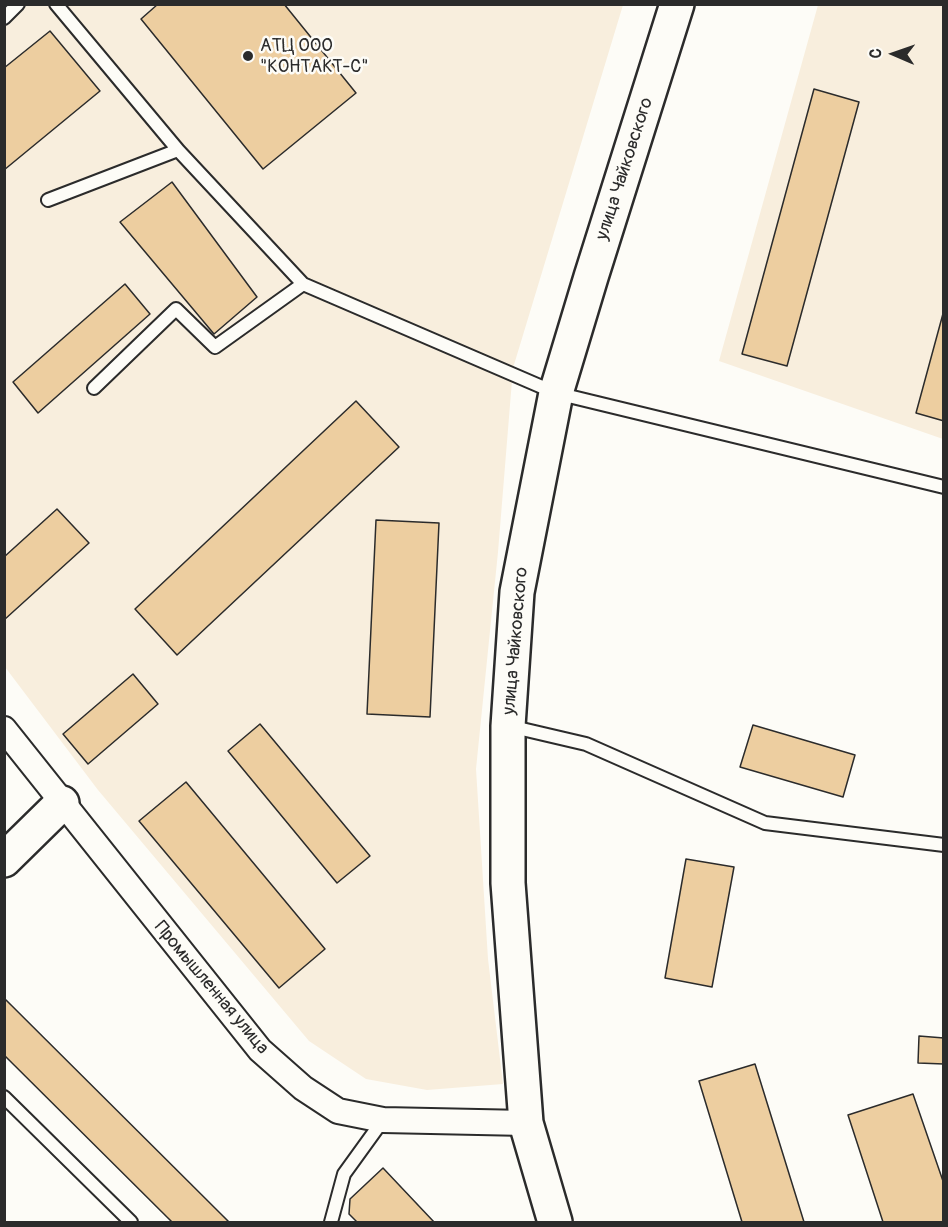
<!DOCTYPE html>
<html>
<head>
<meta charset="utf-8">
<style>
	body { margin:0 }
	#map { position:relative; width:948px; height:1227px; overflow:hidden; background:#fdfcf7; font-family:Pangolin,sans-serif }
	canvas { display:block }
	.frame { position:absolute; inset:0; border:6px solid #2b2b2b; pointer-events:none }
	.north { position:absolute; left:864px; top:24px; width:60px; height:60px; -webkit-text-stroke:4px #fdfcf7; paint-order:stroke; rotate:272deg; font-size:16px; font-weight:700; line-height:24px; text-align:center; color:#2b2b2b }
	.north::after { content:''; display:block; margin:auto; width:21px; height:27px; background:#2b2b2b; clip-path:polygon(50% 0,100% 100%,50% 72%,0 100%) }
</style>
</head>
<body>
<div id="map">
<canvas width="948" height="1227"></canvas>
<div class="frame"></div>
<div class="north">С</div>
</div>
<script>
const ctx = document.querySelector('canvas').getContext('2d');
ctx.lineJoin = 'round';
function fill(path, color) { ctx.fillStyle = color; ctx.fill(path, 'evenodd'); }
function strokePath(path, color, width, dash) { ctx.strokeStyle = color; ctx.lineWidth = width; ctx.lineCap = dash ? 'butt' : 'round'; ctx.setLineDash(dash || []); ctx.stroke(path); }
function write(font, color, halo, rows, align = 'center') {
  ctx.font = font + ' Pangolin,sans-serif'; ctx.lineWidth = 5; ctx.setLineDash([]); ctx.textBaseline = 'middle'; ctx.strokeStyle = halo; ctx.fillStyle = color; for (const [text, x, y, turn = 0] of rows) {
    ctx.save(); ctx.translate(x, y); ctx.rotate((+turn || 0) * Math.PI / 180); ctx.textAlign = isNaN(turn) ? turn : align; if (halo) ctx.strokeText(text, 0, 0); ctx.fillText(text, 0, 0); ctx.restore();
  }
}
const built = new Path2D(`
	M5,5H623L513,368L498,552L476,769L488,959L503,1084L427,1090L366,1079L309,1041L98,790L5,667Z
	M818,5H943V439L719,361Z`);
const building = new Path2D(`
	M158,4H284L356,93L263,169L141,19Z
	M50,31L100,91L4,170V68Z
	M814,89L859,102L787,366L742,354Z
	M172,182L257,297L214,334L120,222Z
	M125,284L150,314L38,413L13,382Z
	M944,310V421L916,413Z
	M356,401L399,447L177,655L135,609Z
	M57,509L89,543L4,620V557Z
	M376,520L439,523L430,717L367,714Z
	M133,674L158,704L88,764L63,734Z
	M260,724L370,856L337,883L228,751Z
	M753,725L855,755L843,797L740,767Z
	M186,782L325,949L279,988L139,821Z
	M686,859L734,867L712,987L665,978Z
	M4,998L229,1222H172L4,1055Z
	M919,1036L944,1038V1064L918,1063Z
	M755,1064L804,1222H742L699,1081Z
	M913,1094L944,1184V1222H883L848,1115Z
	M383,1168L434,1222H357L349,1214L350,1199Z`);
const lane = new Path2D(`
	M56,4L178,150
	M4,18L18,4
	M48,200L178,150L303,284L556,393L944,487
	M94,388L176,309L215,347L303,284
	M509,726L586,744L765,823L944,845
	M4,1097L131,1222
	M331,1222L344,1174L383,1120`);
const street = new Path2D(`
	M4,729L260,1050L303,1088L338,1111L383,1120L526,1123`);
const secondary = new Path2D(`
	M4,860L62,803
	M555,1222L526,1123L508,883V726L517,592L556,393L591,277L677,4`);
const markers = [
	[248,56,6,"#2b2b2b"]
];
const poiNames = [
	["АТЦ ООО",260,46],
	["\"КОНТАКТ-С\"",260,67]
];
const streetNames = [
	["улица Чайковского",625,169,-72],
	["улица Чайковского",516,641,-85],
	["Промышленная улица",211,988,50]
];
fill(built, '#f8eedd');
fill(building, '#edcea0');
strokePath(building, '#2b2b2b', 1.5);
strokePath(lane, '#2b2b2b', 16);
strokePath(street, '#2b2b2b', 28);
strokePath(secondary, '#2b2b2b', 38);
strokePath(lane, '#fdfcf7', 12);
strokePath(street, '#fdfcf7', 24);
strokePath(secondary, '#fdfcf7', 33);
for (const [x, y, r, color] of markers) { const dot = new Path2D(); dot.arc(x, y, r, 0, 2 * Math.PI); ctx.fillStyle = color; ctx.fill(dot); strokePath(dot, '#fdfcf7', 2); }
write('18px', '#2b2b2b', '#fdfcf7', poiNames, 'left');
write('18px', '#2b2b2b', '#fdfcf7', streetNames);
</script>
</body>
</html>
